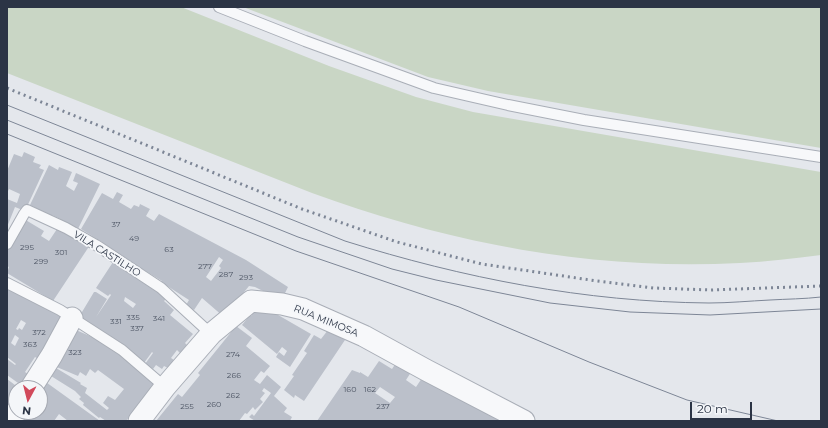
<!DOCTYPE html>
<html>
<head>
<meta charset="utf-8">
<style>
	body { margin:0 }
	#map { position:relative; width:828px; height:428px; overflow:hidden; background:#e4e7ec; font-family:Montserrat,sans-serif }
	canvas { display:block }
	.frame { position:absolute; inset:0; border:8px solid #2b3445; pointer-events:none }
	.north { position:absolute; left:8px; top:380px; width:40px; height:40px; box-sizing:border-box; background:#f4f6f9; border:1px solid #a4a8b1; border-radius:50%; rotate:187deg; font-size:11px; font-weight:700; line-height:16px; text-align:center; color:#2b3445 }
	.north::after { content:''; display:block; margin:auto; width:14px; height:18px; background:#d1495b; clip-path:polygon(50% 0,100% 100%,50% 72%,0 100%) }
	.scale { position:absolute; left:690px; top:402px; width:62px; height:18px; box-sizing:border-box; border:2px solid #2b3445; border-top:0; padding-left:5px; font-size:12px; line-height:14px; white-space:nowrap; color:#2b3445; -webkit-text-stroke:3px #f4f6f9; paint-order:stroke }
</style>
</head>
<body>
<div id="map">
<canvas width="828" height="428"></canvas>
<div class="frame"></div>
<div class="north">N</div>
<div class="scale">20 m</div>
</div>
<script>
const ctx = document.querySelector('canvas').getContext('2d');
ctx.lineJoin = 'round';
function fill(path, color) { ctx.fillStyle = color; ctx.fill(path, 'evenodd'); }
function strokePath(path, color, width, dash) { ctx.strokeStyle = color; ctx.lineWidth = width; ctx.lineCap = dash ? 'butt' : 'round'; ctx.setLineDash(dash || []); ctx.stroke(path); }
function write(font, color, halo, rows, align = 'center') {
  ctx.font = font + ' Montserrat,sans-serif'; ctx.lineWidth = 3.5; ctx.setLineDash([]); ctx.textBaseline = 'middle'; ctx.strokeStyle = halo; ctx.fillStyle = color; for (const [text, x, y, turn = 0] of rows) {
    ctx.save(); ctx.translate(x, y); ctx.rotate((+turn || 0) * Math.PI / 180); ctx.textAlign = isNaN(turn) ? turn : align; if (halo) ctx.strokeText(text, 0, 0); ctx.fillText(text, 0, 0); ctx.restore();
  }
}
const green = new Path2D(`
	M7,7H181L329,66L416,97L473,112L821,172V255C794,258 767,262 740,263C594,271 448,243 312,193L7,73Z
	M243,7H821V148L488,91L428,77Z`);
const building = new Path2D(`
	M24,152L35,157L33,162L41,165L39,168L44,170L25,211L15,207L7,227V199L17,203L20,194L9,189L8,191L7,190V171L14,154L22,157Z
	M49,165L58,170L59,167L72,172L66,186L74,191L78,183L73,181L76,173L100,184L76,233L60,221V219L52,215V217L30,205Z
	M117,192L123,195L119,202L131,209L134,205L139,207L140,204L150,209L146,216L154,221L159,214L246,260L288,287L283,297L279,299L255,287L249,286L224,317L202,298L194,310L186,305L189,300L161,282L162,281L101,244L102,242L81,229L102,193L113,199ZM219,257L223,260L219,266L221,268L211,281L206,277Z
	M24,219L44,231L41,236L49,241L57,229L64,233L67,229L90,245L53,301L7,273L9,267L7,266V249Z
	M115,259L168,297L164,301L174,310L170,315L193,334L185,343L187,345L180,353L177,350L171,358L174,360L168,368L164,366L162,369L156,365L153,369L145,364L153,353L152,352L144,363L79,317L94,292H96L107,299L96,317L111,295L110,294L108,296L96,288ZM125,297L136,304L133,308L124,301Z
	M7,285L68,319L42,361L35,357L25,372L34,378L25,388L7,375V359L15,365L16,364L7,357ZM21,320L26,323L22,330L19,328L18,330L16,329ZM15,335L19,338L15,346L11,343Z
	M259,304L311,334L290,367L276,357L279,352L284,356L287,351L282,347L277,354L242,325L250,315L251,316Z
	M236,326L252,338L246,346L270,366L264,373L261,371L254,380L260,384L267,375L281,387L274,396L287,408L284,412L292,417L290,421H255L249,417L252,414L254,416L271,393L264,388L262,391L265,393L260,399L263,402L255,410L253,407L247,414L245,413L239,421H156L178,394L182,397L200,375L198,373Z
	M69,327L106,343L156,382L126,421H106L100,417L99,418L83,405L84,403L79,399L81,397L75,391L51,376L56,368L81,383L80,384L87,388L85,393L107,410L109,408L103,403L108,396L115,400L124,389L98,370L95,373L90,369L86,376L80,372L78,376L52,365Z
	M328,330L345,340L304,401L295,395L294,398L284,390L294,376L292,375L307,353L304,351L314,335L321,339Z
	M400,357L415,366L406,380L416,387L426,372L502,414L496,421H317L352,370L360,373V372L368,377L379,361L392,369ZM380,387L395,397L390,403L375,393Z
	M7,379L19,388H16V398L7,410Z
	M43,380L100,421H68L59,414L54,421H24L29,412H40V388Z`);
const service = new Path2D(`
	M219,7L305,41L434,88L508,105L584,120L821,157
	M7,244L24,214L27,210L66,228L96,245L161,288L211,334
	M7,283L60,310L122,350L165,387`);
const minor = new Path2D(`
	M31,388L52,355L72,318
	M10,421L16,412
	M139,421L165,387L211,334L251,301L282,304L303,309L364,336L426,370L524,421`);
const tram = new Path2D(`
	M7,105L345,241C463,278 585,302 709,303C729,303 749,301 770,300C787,299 804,299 821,297
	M7,120L298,237L392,269L436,280L550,303L630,312L710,315L821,309
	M7,134L296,251L459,307L589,362L687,400L778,421`);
const rail = new Path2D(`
	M7,88L302,209L397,242L482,264L597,281L654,288L711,290L821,286`);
const numberNames = [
	["37",116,225],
	["49",134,239],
	["295",27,248],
	["63",169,250],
	["301",61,253],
	["299",41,262],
	["277",205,267],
	["287",226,275],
	["293",246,278],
	["335",133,318],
	["341",159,319],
	["331",116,322],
	["337",137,329],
	["372",39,333],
	["363",30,345],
	["323",75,353],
	["274",233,355],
	["266",234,376],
	["160",350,390],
	["162",370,390],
	["262",233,396],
	["260",214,405],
	["255",187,407],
	["237",383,407]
];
const streetNames = [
	["VILA CASTILHO",107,254,32],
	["RUA MIMOSA",326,321,22]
];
fill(green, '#c9d6c5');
fill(building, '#bbc0ca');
strokePath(service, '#a9aeb7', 12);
strokePath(minor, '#a9aeb7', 23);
strokePath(service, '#f7f8fa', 10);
strokePath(minor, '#f7f8fa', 21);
strokePath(tram, '#7d8696', 1);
strokePath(rail, '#7d8696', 3, [2, 4]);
write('8px', '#4f5766', null, numberNames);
write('10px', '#2b3445', '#f4f6f9', streetNames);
</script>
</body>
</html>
